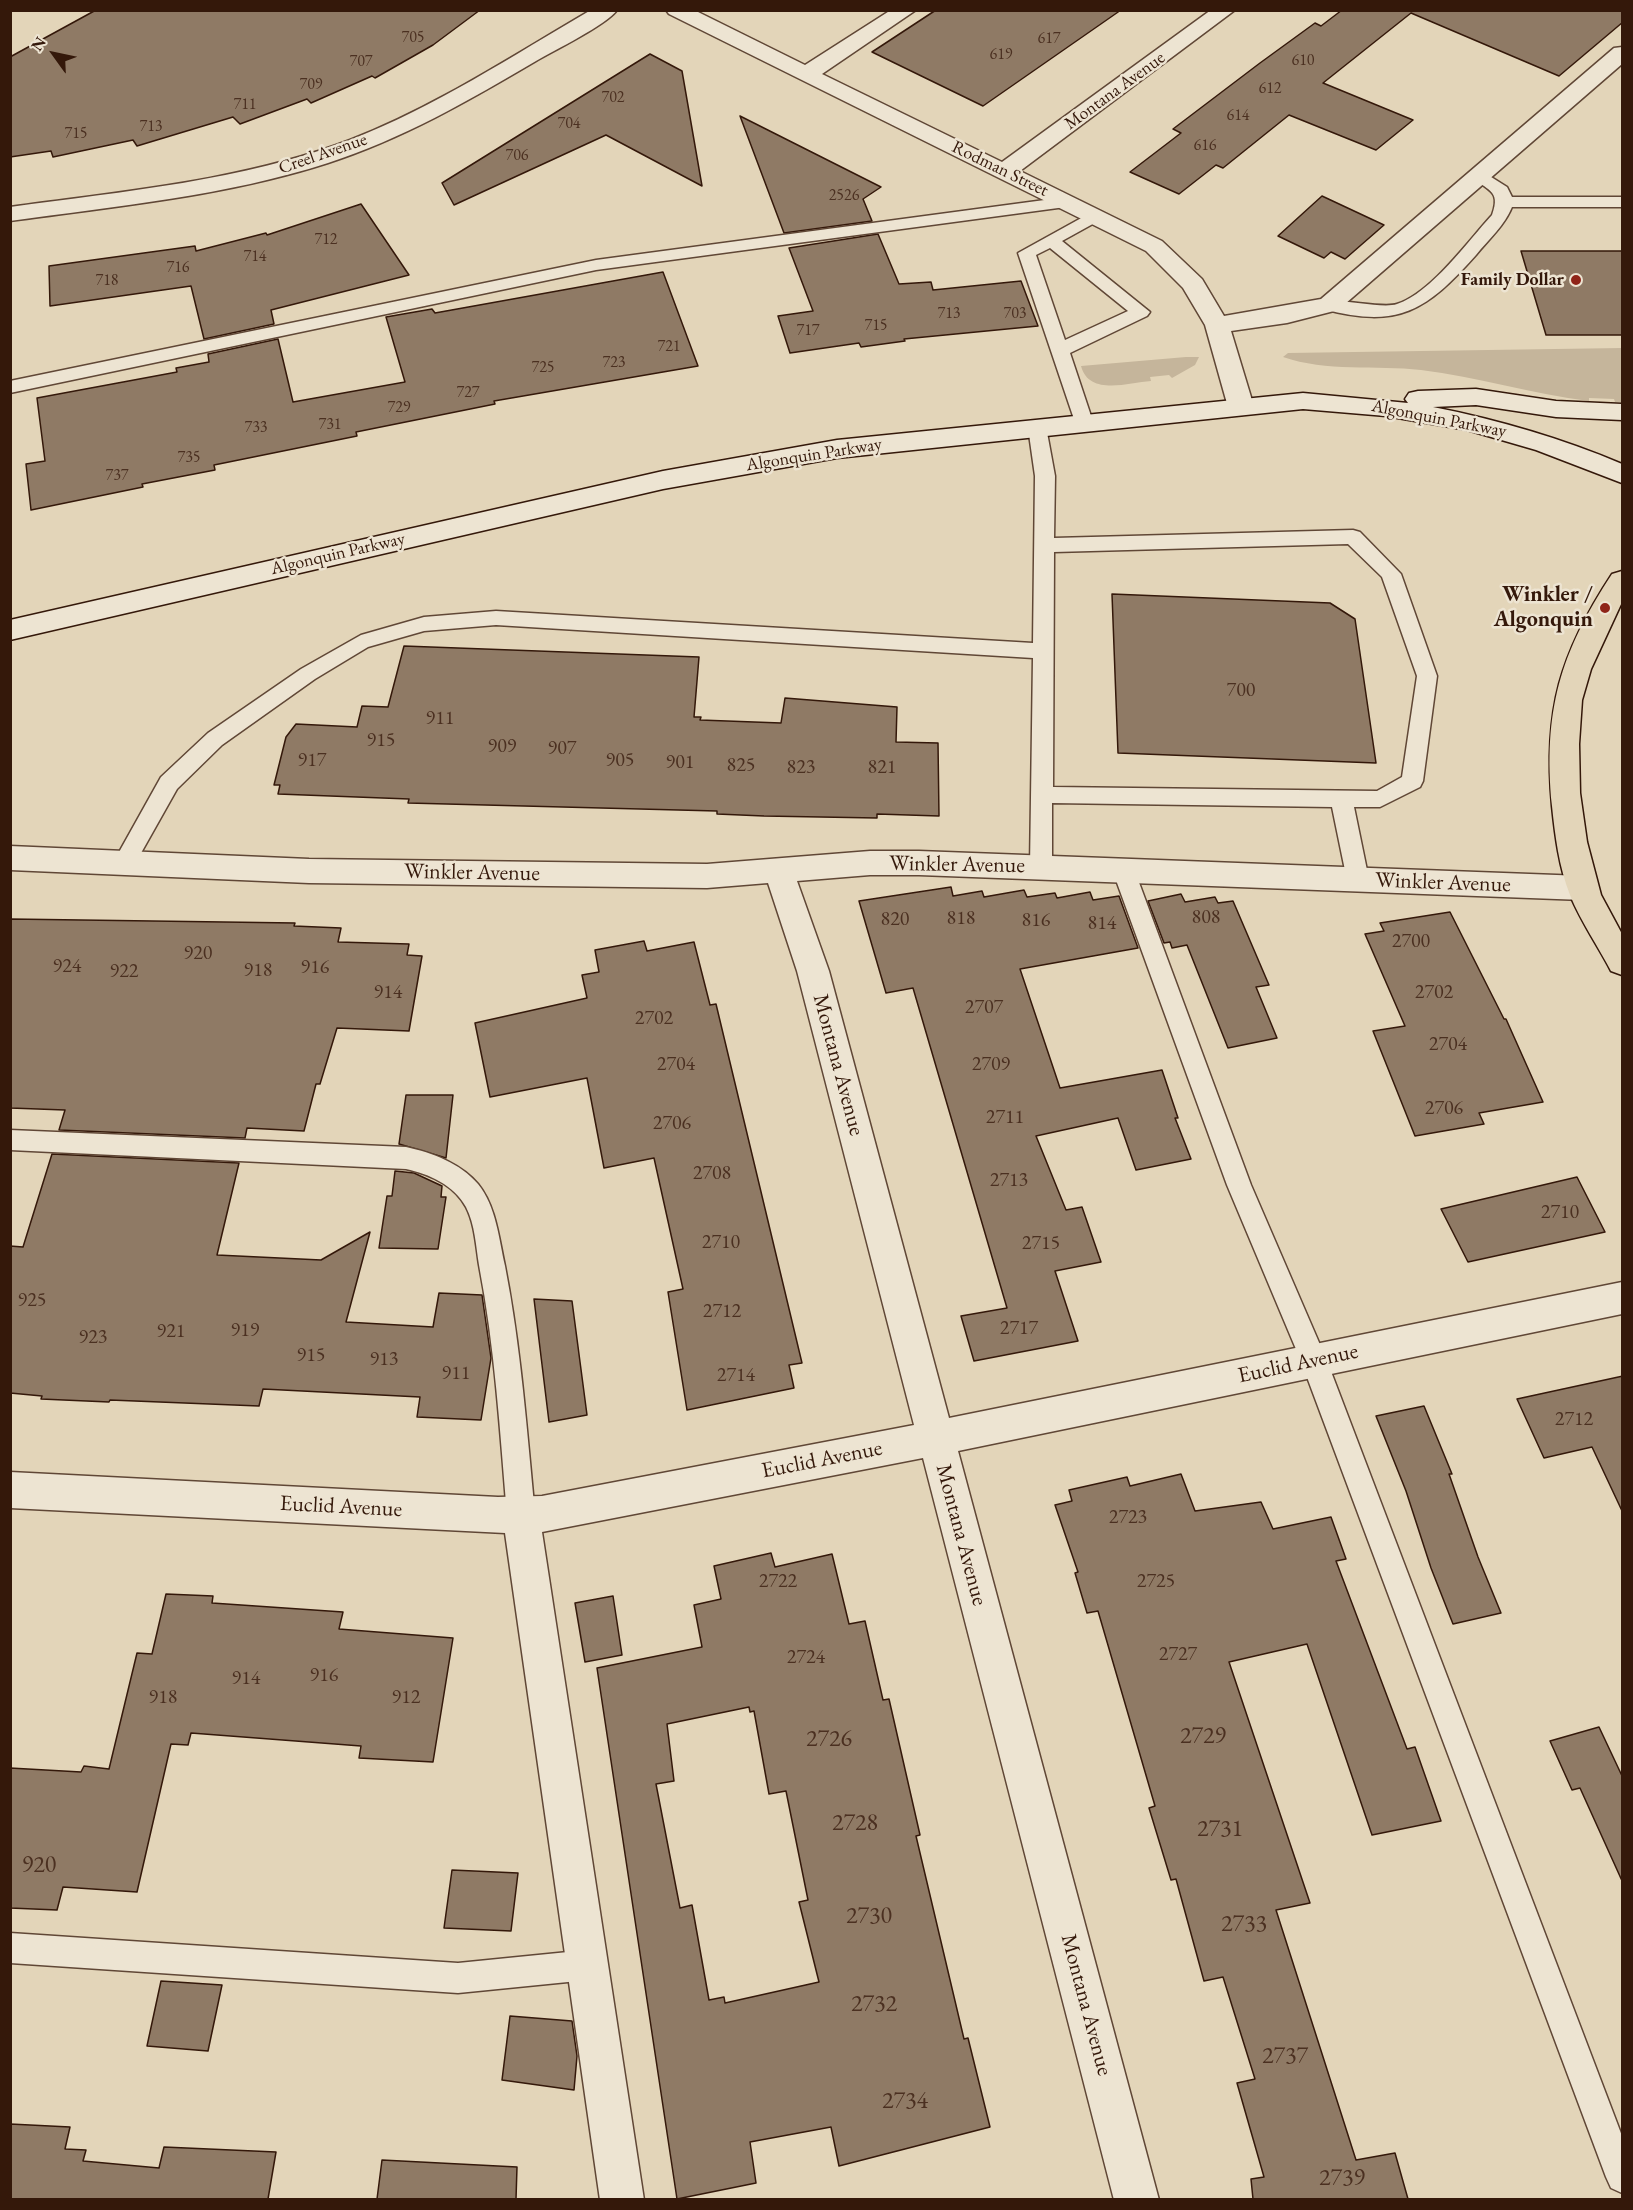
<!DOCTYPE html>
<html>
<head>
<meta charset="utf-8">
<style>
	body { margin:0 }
	#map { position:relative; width:1633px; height:2210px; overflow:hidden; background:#e3d5b9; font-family:"EB Garamond",serif }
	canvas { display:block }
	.frame { position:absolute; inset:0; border:12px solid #34180a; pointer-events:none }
	.north { position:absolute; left:24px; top:24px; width:60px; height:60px; -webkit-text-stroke:4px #ede4d2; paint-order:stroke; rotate:303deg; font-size:16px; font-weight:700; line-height:24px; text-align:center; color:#34180a }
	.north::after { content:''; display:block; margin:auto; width:21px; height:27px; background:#34180a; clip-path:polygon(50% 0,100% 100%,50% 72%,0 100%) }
</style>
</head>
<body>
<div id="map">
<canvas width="1633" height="2210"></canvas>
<div class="frame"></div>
<div class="north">N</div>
</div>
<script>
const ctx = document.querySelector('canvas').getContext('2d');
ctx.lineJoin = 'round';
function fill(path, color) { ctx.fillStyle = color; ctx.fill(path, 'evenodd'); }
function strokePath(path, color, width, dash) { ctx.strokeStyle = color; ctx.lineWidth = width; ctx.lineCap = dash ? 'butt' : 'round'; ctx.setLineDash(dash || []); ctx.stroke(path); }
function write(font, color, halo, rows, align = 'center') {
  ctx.font = font + ' "EB Garamond",serif'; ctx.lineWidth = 5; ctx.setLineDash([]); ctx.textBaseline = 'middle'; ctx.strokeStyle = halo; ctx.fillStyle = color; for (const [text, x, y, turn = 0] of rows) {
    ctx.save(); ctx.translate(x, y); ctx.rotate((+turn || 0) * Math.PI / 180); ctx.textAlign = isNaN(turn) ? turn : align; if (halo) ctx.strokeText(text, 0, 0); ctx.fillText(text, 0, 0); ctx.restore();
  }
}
const green = new Path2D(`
	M1622,348V402H1615L1614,399L1589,398V401C1533,394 1477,377 1421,370C1376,365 1326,372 1283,357L1288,353Z
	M1186,357H1199L1195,365L1172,378L1169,375L1150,377L1151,381C1127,383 1089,396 1081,366Z`);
const building = new Path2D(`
	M96,10H480L433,45L375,78L372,76L311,103L307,99L240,124L233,117L137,146L133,140L53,157L51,151L10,157V57Z
	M936,10H1121L983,106L872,52Z
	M1342,10H1623V22L1559,76L1411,13L1323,83L1413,120L1376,150L1289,115L1223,168L1216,165L1179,194L1130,172L1181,133L1173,129L1260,63L1315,23L1321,26Z
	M650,54L682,71L702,186L606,135L454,205L442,183Z
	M740,116L881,187L863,199L872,221L784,233Z
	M1322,196L1384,225L1345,259L1331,252L1324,258L1278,236Z
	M361,204L409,275L271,310L274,324L204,339L191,286L50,306L49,266L195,246L196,251L266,233L267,235Z
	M878,234L899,284L931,282L933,290L1021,281L1038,326L904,339L905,341L861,347L859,343L790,353L778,316L813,311L789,248Z
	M1521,251H1623V335H1546Z
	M663,272L698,366L494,401L495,404L356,432L357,436L214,465L215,470L142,484L143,487L31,510L26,464L45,461L37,398L177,372L176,368L209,362L208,354L278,339L293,402L405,382L386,317L432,309L435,313Z
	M1112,594L1330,603L1355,619L1376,763L1118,753Z
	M404,646L699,657L694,717H701L700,720L781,723L785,698L897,707L896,742L938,743L939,816L877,814V818L764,816L717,814V811L408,803L409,799L278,794L280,785H274L286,737L296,724L357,727L362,706L388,707Z
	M951,887L953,896L982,891L984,897L1024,890L1027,897L1055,893L1057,898L1090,892L1093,900L1119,896L1138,948L1020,969L1060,1088L1162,1070L1178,1118H1175L1191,1159L1136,1170L1118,1118L1036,1136L1066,1210L1082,1207L1101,1262L1055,1271L1078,1341L974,1361L961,1316L1007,1308L913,988L886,993L859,901Z
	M1181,894L1185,902L1215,897L1218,903L1233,901L1269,985L1256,987L1277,1038L1228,1048L1187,945L1172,948L1170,942L1164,943L1148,901Z
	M1450,912L1504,1019H1506L1543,1102L1479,1113L1484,1124L1415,1136L1373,1031L1405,1026L1365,934L1384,931L1380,923Z
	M10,919L295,923L294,926L341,928L338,942L409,944L407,955L422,956L409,1031L337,1028L320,1084H316L304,1131L247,1128L245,1138L59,1130L65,1110L10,1108Z
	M644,941L647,951L694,942L710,1005L716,1004L802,1363L789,1365L794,1388L687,1410L668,1292L683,1289L654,1158L604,1168L587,1078L490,1097L475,1023L587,998L582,975L599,972L595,950Z
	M406,1095H453L446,1158L399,1144Z
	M52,1154L239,1163L217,1255L321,1260L370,1232L346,1322L433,1327L439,1293L482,1295L491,1358L481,1420L417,1417L420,1397L263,1389L259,1406L110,1400L109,1402L41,1399L42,1396L10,1393V1246L23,1247Z
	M395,1171L414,1173L442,1186L441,1197H446L438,1249L379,1248L387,1196H392Z
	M1577,1177L1605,1232L1468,1262L1441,1209Z
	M534,1299L572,1301L587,1415L549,1422Z
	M1623,1376V1513L1592,1447L1544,1458L1517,1399Z
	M1424,1406L1452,1474H1449L1478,1557L1501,1613L1453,1624L1431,1568L1406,1491L1376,1416Z
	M1181,1474L1195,1511L1261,1502L1273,1529L1331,1517L1346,1559L1336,1561L1407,1749L1415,1747L1441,1821L1372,1835L1307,1644L1229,1662L1310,1903L1276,1910L1356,2160L1395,2153L1408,2199H1253L1251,2179L1264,2177L1237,2083L1255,2079L1223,1977L1204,1981L1176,1879L1171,1880L1149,1808L1155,1806L1098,1611L1087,1613L1075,1573L1078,1572L1055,1505L1072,1501L1069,1490L1127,1477L1130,1486Z
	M771,1553L775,1567L832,1554L849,1624L865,1621L883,1700L889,1699L920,1835L916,1836L964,2039L968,2038L990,2127L839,2166L831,2127L750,2142L756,2183L677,2199L597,1668L702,1647L694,1605L721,1599L714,1566ZM749,1707L750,1712L754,1711L769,1794L786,1791L808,1900L799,1902L819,1982L725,2003L724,1997L709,2000L692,1905L680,1908L656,1784L674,1781L667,1724Z
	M166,1594L213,1596L212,1603L343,1612L339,1629L453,1638L433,1762L359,1758L361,1746L191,1733L188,1745L171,1744L137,1892L63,1887L57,1910L10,1908V1768L81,1772L84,1766L109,1769L137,1653L152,1654Z
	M613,1596L622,1655L585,1662L575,1603Z
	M1599,1727L1623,1778V1883L1580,1788L1572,1790L1550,1741Z
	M452,1870L518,1873L511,1931L444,1928Z
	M161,1981L222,1985L208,2051L147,2046Z
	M510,2016L572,2021L577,2056L574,2090L502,2080Z
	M10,2124L70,2127L65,2149L86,2150L83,2161L159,2168L164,2147L276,2152L268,2199H10Z
	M382,2160L517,2167L516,2199H377Z`);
const lane = new Path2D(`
	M1480,170L1507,187L1512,197H1622V207H1512C1505,225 1488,240 1476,255C1426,311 1399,329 1323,309L1320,305C1328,294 1380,310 1397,304C1431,293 1468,241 1492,215C1502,188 1485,192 1472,175Z
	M1067,197L1075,202L1073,206L596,270L10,393V381L596,260Z
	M1094,211L1100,212L1103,216L1100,220L1062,241L1150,312L1147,316L1070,353L1093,422L1091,426H1077L1075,422L1018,253ZM1050,248L1128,311L1065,340L1036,255Z
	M1037,421L1044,423L1046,427L1055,476L1054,538L1353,530L1360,532L1401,574L1437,676L1423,781L1420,787L1380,807H1354L1369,880L1366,886L1358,889L1350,886L1347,880L1332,807L1052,803V867L1049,873L1041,876L1033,873L1030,867L1033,658L496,625L424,631L368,647L315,679L222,745L177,789L132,869L124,872L116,869L113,863L161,777L208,733L301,669L361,635L424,617L496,611L1033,643L1035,476L1028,427L1030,423ZM1348,544L1382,577L1417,676L1402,777L1377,791L1053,787L1054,552Z
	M1123,860L1131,863L1134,869L1251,1185L1327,1361L1622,2136V2193L1611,2188L1606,2177L1301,1361L1227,1185L1112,869L1115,863Z
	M10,1130L406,1147C433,1153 460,1163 478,1184C496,1206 499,1239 505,1266C521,1348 527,1432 535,1515L531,1524L521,1528L511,1524L507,1515C500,1431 495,1348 479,1265C476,1247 475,1224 466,1207C454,1185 429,1174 406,1169L10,1150Z
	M10,1933L458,1963L588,1950L599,1954L603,1965L599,1976L588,1980L458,1993L10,1963Z`);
const street = new Path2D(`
	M591,10H617C608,24 553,51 536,61C470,100 402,139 328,163C226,196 117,206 10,221V207C125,191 242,181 350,140C435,107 512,56 591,10Z
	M666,10H694L805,65L891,10H916L822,74L1002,162L1211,10H1235L1020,171L1162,241L1202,279L1224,316L1321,299L1614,48L1622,47V64L1338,310L1287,323L1231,331L1254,407L1250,413L1241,415L1232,413L1228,407L1205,325L1183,288L1146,251L669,14Z
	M10,846L309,859L707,864L870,851H919L1583,876L1594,879L1598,888L1594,897L1583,900L919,875H870L797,881L829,971L949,1418L1622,1282V1314L958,1451L1159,2200H1114L923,1458L542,1532L644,2200H600L505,1533L10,1508V1472L498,1497L542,1496L914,1425L797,971L768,883L707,888L309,883L10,870Z`);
const secondary = new Path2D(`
	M1476,389L1556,401L1622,404V420L1556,417L1476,405L1433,407C1499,420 1561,438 1622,464V483L1536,450L1467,430L1386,416L1303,409L837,458L663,489L10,640V620L663,471L837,440L1303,393L1408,403L1405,399L1409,393L1418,391Z`);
const primary = new Path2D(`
	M1622,571V602L1591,669L1582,700L1579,744L1580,793L1587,842L1601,895L1622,934V975L1611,971C1598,946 1581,922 1570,895C1559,867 1555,835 1552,806C1543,711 1560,653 1612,574Z`);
const markers = [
	[1576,280,6,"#8f2418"],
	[1605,608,6,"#8f2418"]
];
const farNumbernames = [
	["705",413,38],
	["617",1049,39],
	["619",1001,55],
	["610",1303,61],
	["707",361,62],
	["709",311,85],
	["612",1270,89],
	["702",613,98],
	["711",245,105],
	["614",1238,116],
	["704",569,124],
	["713",151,127],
	["715",76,134],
	["616",1205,146],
	["706",517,156],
	["2526",844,196],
	["712",326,240],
	["714",255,257],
	["716",178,268],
	["718",107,281],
	["713",949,314],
	["703",1015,314],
	["715",876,326],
	["717",808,331],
	["721",669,347],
	["723",614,363],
	["725",543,368],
	["727",468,393],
	["729",399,408],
	["731",330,425],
	["733",256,428],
	["735",189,458],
	["737",117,476]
];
const farStreetnames = [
	["Montana Avenue",1115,91,-36],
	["Creel Avenue",323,154,-19],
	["Rodman Street",1000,169,26],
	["Algonquin Parkway",1439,419,11],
	["Algonquin Parkway",814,455,-9],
	["Algonquin Parkway",338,554,-13]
];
const farPoinames = [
	["Family Dollar",1564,280]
];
const numberNames = [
	["700",1241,691],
	["911",440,719],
	["915",381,741],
	["909",502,747],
	["907",562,749],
	["917",312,761],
	["905",620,761],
	["901",680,763],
	["825",741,766],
	["823",801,768],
	["821",882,768],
	["808",1206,918],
	["818",961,919],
	["820",895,920],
	["816",1036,921],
	["814",1102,924],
	["2700",1411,942],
	["920",198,954],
	["924",67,967],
	["916",315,968],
	["918",258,971],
	["922",124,972],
	["914",388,993],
	["2702",1434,993],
	["2707",984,1008],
	["2702",654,1019],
	["2704",1448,1045],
	["2704",676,1065],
	["2709",991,1065],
	["2706",1444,1109],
	["2711",1005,1118],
	["2706",672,1124],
	["2708",712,1174],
	["2713",1009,1181],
	["2710",1560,1213],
	["2710",721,1243],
	["2715",1041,1244],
	["925",32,1301],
	["2712",722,1312],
	["2717",1019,1329],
	["919",245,1331],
	["921",171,1332],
	["923",93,1338],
	["915",311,1356],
	["913",384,1360],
	["911",456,1374],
	["2714",736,1376],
	["2712",1574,1420],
	["2723",1128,1518],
	["2722",778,1582],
	["2725",1156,1582],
	["2727",1178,1655],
	["2724",806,1658],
	["916",324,1676],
	["914",246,1679],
	["918",163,1698],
	["912",406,1698]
];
const poiNames = [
	["Winkler /",1593,595],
	["Algonquin",1593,620]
];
const streetNames = [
	["Winkler Avenue",957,865,1],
	["Winkler Avenue",472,873,1],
	["Winkler Avenue",1443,883,2],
	["Montana Avenue",838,1065,75],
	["Euclid Avenue",1298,1364,-12],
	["Euclid Avenue",822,1460,-11],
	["Euclid Avenue",341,1507,3],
	["Montana Avenue",961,1535,75],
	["Montana Avenue",1086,2005,75]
];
const nearNumbernames = [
	["2729",1203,1736],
	["2726",829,1739],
	["2728",855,1823],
	["2731",1220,1829],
	["920",39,1865],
	["2730",869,1916],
	["2733",1244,1924],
	["2732",874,2004],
	["2737",1285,2056],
	["2734",905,2101],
	["2739",1342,2178]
];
fill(green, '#c5b59b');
fill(building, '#8f7a65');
strokePath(building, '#34180a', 1.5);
strokePath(lane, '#604736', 3);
strokePath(street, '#604736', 3);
strokePath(secondary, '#34180a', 3);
strokePath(primary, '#34180a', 3);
fill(lane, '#ede4d2');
fill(street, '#ede4d2');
fill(secondary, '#ede4d2');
fill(primary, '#e3d5b9');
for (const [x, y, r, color] of markers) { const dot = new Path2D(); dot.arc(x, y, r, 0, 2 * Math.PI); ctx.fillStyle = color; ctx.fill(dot); strokePath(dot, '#ede4d2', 2); }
write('16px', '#4b3021', null, farNumbernames);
write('18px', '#34180a', '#ede4d2', farStreetnames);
write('bold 18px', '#34180a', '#ede4d2', farPoinames, 'right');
write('20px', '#4b3021', null, numberNames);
write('bold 22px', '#34180a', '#ede4d2', poiNames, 'right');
write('22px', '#34180a', '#ede4d2', streetNames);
write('24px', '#4b3021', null, nearNumbernames);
</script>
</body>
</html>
